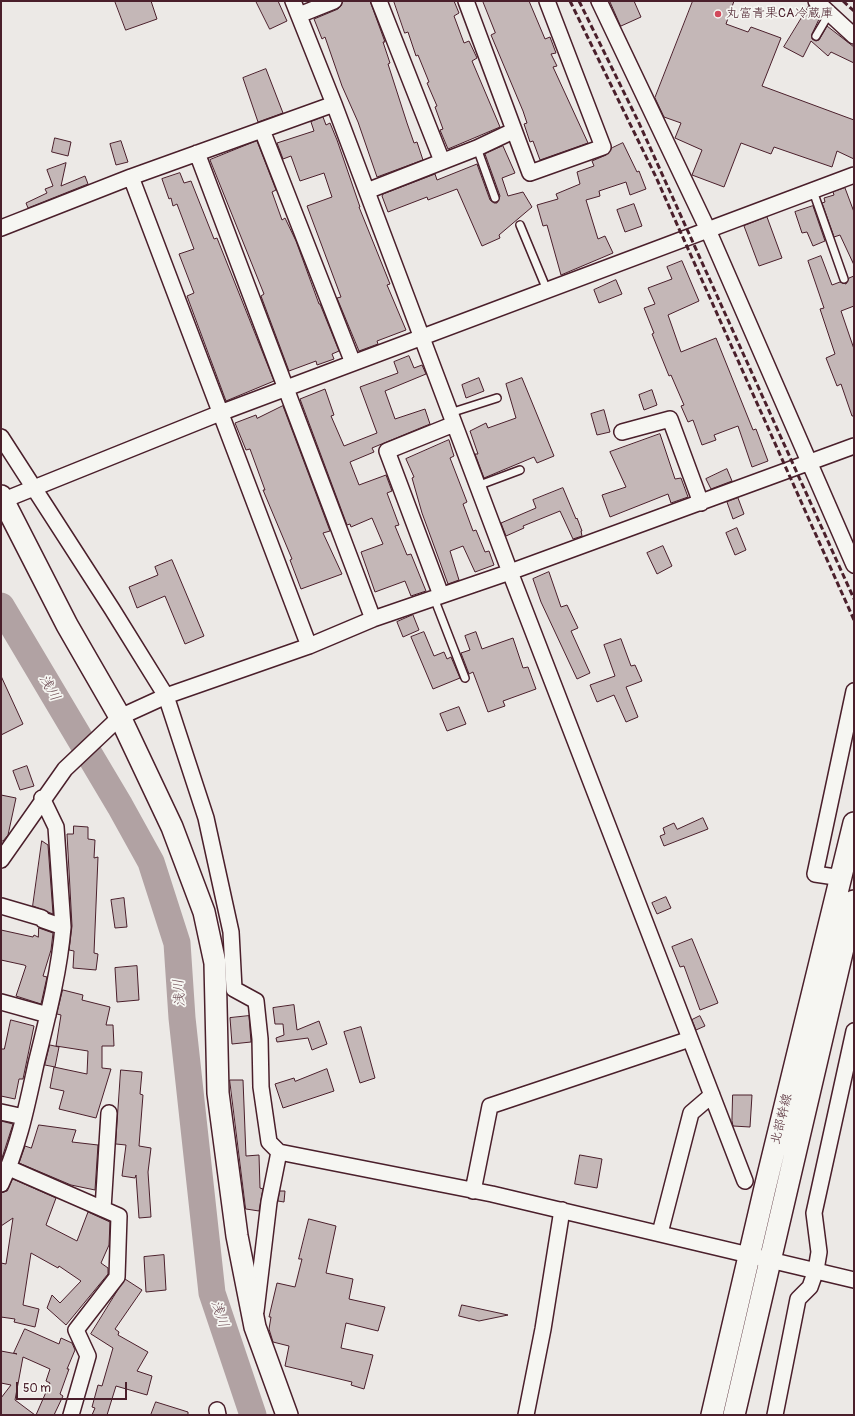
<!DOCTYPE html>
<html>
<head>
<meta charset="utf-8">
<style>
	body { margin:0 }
	#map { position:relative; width:855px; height:1416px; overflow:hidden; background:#ece9e6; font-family:Pangolin,sans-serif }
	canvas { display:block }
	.frame { position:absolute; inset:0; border:2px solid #4a1f2b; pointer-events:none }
	.scale { position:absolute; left:16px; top:1382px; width:111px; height:18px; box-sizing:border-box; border:2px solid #4a1f2b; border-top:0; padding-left:5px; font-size:12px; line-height:14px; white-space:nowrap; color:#4a1f2b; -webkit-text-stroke:3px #f6f6f2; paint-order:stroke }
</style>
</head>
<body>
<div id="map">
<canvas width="855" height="1416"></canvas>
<div class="frame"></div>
<div class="scale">50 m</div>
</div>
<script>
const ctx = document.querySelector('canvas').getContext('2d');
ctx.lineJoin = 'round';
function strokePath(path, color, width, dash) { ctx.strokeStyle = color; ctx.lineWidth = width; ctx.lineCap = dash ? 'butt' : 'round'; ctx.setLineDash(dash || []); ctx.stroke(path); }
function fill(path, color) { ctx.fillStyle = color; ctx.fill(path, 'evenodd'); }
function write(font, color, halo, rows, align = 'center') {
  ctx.font = font + ' Pangolin,"Klee One",sans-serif'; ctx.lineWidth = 3.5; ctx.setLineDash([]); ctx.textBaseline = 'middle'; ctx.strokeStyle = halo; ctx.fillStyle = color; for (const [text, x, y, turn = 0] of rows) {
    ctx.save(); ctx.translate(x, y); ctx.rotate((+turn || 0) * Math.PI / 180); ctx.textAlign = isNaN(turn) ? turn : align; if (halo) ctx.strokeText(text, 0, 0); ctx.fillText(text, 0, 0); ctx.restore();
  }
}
const river = new Path2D(`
	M1,606L120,806L151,862L177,943L182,1018L212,1293L253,1415`);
const building = new Path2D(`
	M115,1H151L157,19L126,30Z
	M256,1H278L287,21L270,29Z
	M343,1H370L385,42H383L390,63L388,64L407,123L414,143L417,142L423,160L377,177L358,122L342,86L325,37L322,39L314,19L338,9L341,6Z
	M394,1H454L459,13L454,16L464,43L469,41L477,58L472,61L500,127L448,149L440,130L443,129L435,107L437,106L427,83L429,82L418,55L416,56L408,32L405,33Z
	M483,1H529L545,39L550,37L556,53L551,54L557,66L553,67L588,143L540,160L533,141L530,142L524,124L527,123L523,111L491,35L495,33Z
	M610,1H634L641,17L621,26Z
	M693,1H734L726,24L748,32L751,27L781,38L762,86L854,120V159L837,151L832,167L774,147L771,154L741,143L724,187L692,175L702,150L675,138L681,123L664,117L655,98Z
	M809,6L820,17L812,34V39L816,41L819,40L827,26L854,47V63L831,52L828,56L811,41L803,57L784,47Z
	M266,69L283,113L258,122L243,78Z
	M323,117L326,125L330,123L337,140L360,207H359L390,284L387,285L406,330L377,341L378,344L359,351L337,298L341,297L307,206L332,197L324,173L300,181L291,156L283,159L277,143L314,131L311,122Z
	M55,138L71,142L68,156L52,152Z
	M121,141L128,162L116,165L110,144Z
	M257,141L276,190L272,192L282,220L285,218L296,241L319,304H320L339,351L332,354L334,359L317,365L316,361L289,371L261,296L264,294L210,160Z
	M623,143L637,172L639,171L646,189L630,195L626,182L599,191L600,196L586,200L598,239L605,236L613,253L561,275L547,225L543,226L537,205L558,199L556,194L580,184L577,172L594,166L592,161L606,155L612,148Z
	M503,146L515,173L502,178L508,196L523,192L532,207L499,235L500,238L482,246L457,189L428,200L427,197L388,212L382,196L383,194L435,174L437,180L477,164L490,200L494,203H497L500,196L485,154Z
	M66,163L61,186L85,176L88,184L28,208L26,203L47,193L45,189L53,186L47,170Z
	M180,173L184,183L191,181L214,239L217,238L274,381L226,401L187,296L194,293L179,254L194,249L177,204L173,206L171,198L169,199L162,179Z
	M845,188L854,212V265L840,235L834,237L822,203L825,202L824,198L834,195L833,192Z
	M634,204L642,226L625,232L617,210Z
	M813,206L825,241L813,246L807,232L802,233L795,212Z
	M767,217L782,258L759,266L744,226Z
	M821,256L832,285L840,282L846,284L849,278L854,276V306L841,311L854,349V416H852L841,384L837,386L826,358L835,354L820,309L824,308L808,261Z
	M682,261L699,301L668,315L681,352L716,338L753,430L756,429L768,461L752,467L738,426L714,435L716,440L702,445L693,420L688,422L681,406L684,405L671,375L669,376L652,334L654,333L644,308L655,304L648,288L672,279L667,267Z
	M616,280L622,294L599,303L594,290Z
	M409,356L414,368L422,365L426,374L385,391L395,419L425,409L430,424L372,448L374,452L350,462L359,485L386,475L392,491L387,493L399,525L395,526L407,555L411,554L426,591L411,596L405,581L375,592L361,552L383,544L372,518L351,527L350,524L347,525L300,399L325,389L334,415L331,416L344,446L377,433L360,387L398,373L394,362Z
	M479,378L484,391L466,398L462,385Z
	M522,378L554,456L537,463L534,457L484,478L475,454H478L470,431L486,423L488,428L516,418L506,384Z
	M652,390L657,405L644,410L639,395Z
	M283,406L330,531L323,533L342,574L301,589L290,560L292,559L263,490H265L250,449L246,450L235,423L256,415L257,418Z
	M604,410L610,432L597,435L591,414Z
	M660,434L675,479L681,478L688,497L671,503L668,494L610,517L602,495L626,487L610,452Z
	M449,440L454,456L450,458L467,502L463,504L473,531L476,530L485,552L489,551L494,565L475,572L463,546L450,551L459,580L448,584L422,513L412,478L414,477L406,459Z
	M727,469L732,481L711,489L706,479Z
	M563,488L576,519L577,518L582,531H581L582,536L573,539L560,511L523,526L524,528L506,536L501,523L536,508L533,500Z
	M738,498L744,514L733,519L727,502Z
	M737,528L746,550L735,555L726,533Z
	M663,546L672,566L657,574L647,553Z
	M172,560L204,636L185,644L165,596L137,608L129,587L158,575L155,567Z
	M549,572L561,607L567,605L578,628L571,631L590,673L577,679L541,602L533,579Z
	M413,615L419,630L403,637L397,622Z
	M424,632L434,656L444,652L447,659L451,657L460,678L433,689L411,637Z
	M476,632L482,649L513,638L523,668L528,667L536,689L503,701L505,706L488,712L473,672L469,674L461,653L470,650L465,636Z
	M621,639L631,666L635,665L642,681L626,687L638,717L626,722L614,695L597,702L590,685L615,676L604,645Z
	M1,676L23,724L1,735Z
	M459,707L466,724L447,731L440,714Z
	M27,766L34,786L20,790L13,771Z
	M1,795L16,798L8,835L3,841H1Z
	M703,818L708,829L664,846L660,836L665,834L663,828L674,823L677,829Z
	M74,826L88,827V839L95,840L94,858L98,857L94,953L98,954L96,970L73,968L74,951L69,950L72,926L67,834H73Z
	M42,841L48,845L53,914L33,906Z
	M666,897L671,908L657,914L652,903Z
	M124,898L127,927L115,928L111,900Z
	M39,928L53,933L51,950L43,976L47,977L41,1004L16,996L26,966L24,965L1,960V930L33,937L34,935L38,937Z
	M692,939L718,1003L700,1010L684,966L680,967L672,947Z
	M137,966L139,1000L117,1002L115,968Z
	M63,990L83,995L82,1000L110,1007L106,1025H113L114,1046H102V1068L111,1069L96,1118L59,1109L64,1091L50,1088L54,1067L87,1074L88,1051L56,1046L61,1015L57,1014Z
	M294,1005L297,1030L319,1021L327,1044L312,1050L308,1038L277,1042L276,1038L284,1035L283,1024H275L273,1008Z
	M249,1016L251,1042L232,1044L230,1018Z
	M700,1016L705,1026L696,1030L692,1020Z
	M11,1020L34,1026L23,1079H19L15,1099L1,1096V1049H4Z
	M361,1027L375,1078L360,1083L344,1032Z
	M50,1045L59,1047L55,1067L45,1065Z
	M327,1069L334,1091L283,1108L275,1084L294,1078L295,1081Z
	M121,1070L142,1072L140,1094L143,1095L139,1146L151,1148L148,1172L151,1217L139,1218L136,1175L135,1178L122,1176L126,1145L116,1144Z
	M230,1080H243L246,1156L259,1155L260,1188L263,1189L259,1211L246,1209Z
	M733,1095H752L750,1127L733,1126L732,1121Z
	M1,1121L13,1124L1,1161Z
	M39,1125L76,1130L72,1142L98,1145L95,1190L71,1185L19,1163L25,1146L31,1148Z
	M580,1155L602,1159L597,1188L575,1184Z
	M13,1179L56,1198L46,1225L77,1241L88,1212L110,1222L109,1245L101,1263L108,1268V1274L66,1325L47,1308L52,1295L60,1303L81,1281L59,1266L58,1268L31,1253L23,1305L39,1309L35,1327L14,1322L15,1319L1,1317V1263L6,1264L13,1218L1,1226V1193L7,1191Z
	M280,1191H285L284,1202L278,1201Z
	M309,1219L336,1226L326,1273L353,1279L349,1299L385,1307L378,1331L346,1323L341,1348L373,1355L364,1389L351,1385L352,1382L285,1366L289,1346L273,1342L269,1329L271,1317H269L277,1283L295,1287L302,1259H299Z
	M164,1255L166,1290L146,1292L144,1257Z
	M125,1279L142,1290L115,1329L119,1332L118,1335L148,1352L137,1371L152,1376L147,1395L116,1386L107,1415H92L95,1408L92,1407L98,1385L102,1386L113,1348L91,1334Z
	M462,1305L508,1315L479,1321L459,1316Z
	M25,1329L59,1344L61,1338L72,1343L75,1350L67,1369H69L60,1394L63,1396L54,1415H36L50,1383L46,1381L50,1369L23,1357L15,1400L35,1415H1V1398L11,1385L1,1383V1351L17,1354L14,1353Z
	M156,1402L188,1412V1415H151Z`);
const lane = new Path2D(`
	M816,36L829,14
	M477,148L495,198
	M813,191L844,279
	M520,225L547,290
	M450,413L497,398
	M477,486L520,470
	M434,598L465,678`);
const street = new Path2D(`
	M293,1L334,104L510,572L745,1181
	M379,1L442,161
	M466,1L530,173L603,147L547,1
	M599,1L708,230L854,565
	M816,1L854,36
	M299,15L334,1
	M262,130L353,363
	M197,153L373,619
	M131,177L309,646
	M367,191L477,148L513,131
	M1,228L131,177L334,104
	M622,432L670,419L701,503
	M1,437L112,609L166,696L206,818L231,932L234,989L256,1001L260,1039L261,1087L269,1142L279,1152L492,1194L854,1280
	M4,500L220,413L854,175
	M441,595L387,451L454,424
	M42,798L56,827L63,927
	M1,860L65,769L120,717L166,696L309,646L373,619L510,572L854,446
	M842,878L815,874L854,691
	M1,906L42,918L43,920L63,927C59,974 47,1019 36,1064C27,1105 19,1146 1,1184
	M1,1002L48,1015
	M1,1112L24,1117
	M9,1168L119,1216L117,1277L76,1330L88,1356L71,1415
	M473,1191L490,1106L690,1039
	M103,1209L109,1113
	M660,1233L691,1113L712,1095
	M256,1311L269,1202L279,1152
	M217,1410L218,1415
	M526,1415L543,1329L562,1210
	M775,1415L798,1299L810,1287L816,1270L819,1252L814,1213L854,1031`);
const secondary = new Path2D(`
	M1,496L67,625L120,717L172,827L204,912L215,963L218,1093L237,1236L255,1327L287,1415
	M712,1415L765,1188L854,823
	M734,1415L854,901`);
const rail = new Path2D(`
	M570,1L655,175L854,620
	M579,1L639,123L854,599
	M843,1L854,11`);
const markers = [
	[718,14,4,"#d1495b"]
];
const poiNames = [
	["丸富青果CA冷蔵庫",726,14]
];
const streetNames = [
	["北部幹線",782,1119,-76]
];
const waterNames = [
	["浅川",49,688,60],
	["浅川",180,993,-94],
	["浅川",219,1314,71]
];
strokePath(river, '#b1a2a3', 27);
fill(building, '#c4b7b7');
strokePath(building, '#4a1f2b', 1);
strokePath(lane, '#4a1f2b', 10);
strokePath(street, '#4a1f2b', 18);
strokePath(secondary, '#4a1f2b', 24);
strokePath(lane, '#f6f6f2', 7);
strokePath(street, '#f6f6f2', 15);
strokePath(secondary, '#f6f6f2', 21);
strokePath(rail, '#4a1f2b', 3, [6, 3]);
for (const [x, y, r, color] of markers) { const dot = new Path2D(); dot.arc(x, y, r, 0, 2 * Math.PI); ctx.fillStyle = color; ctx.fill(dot); strokePath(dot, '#f6f6f2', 1.5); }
write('13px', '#4a1f2b', '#f6f6f2', poiNames, 'left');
write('13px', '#4a1f2b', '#f6f6f2', streetNames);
write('italic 14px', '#6e4d55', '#f6f6f2', waterNames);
</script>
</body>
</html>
